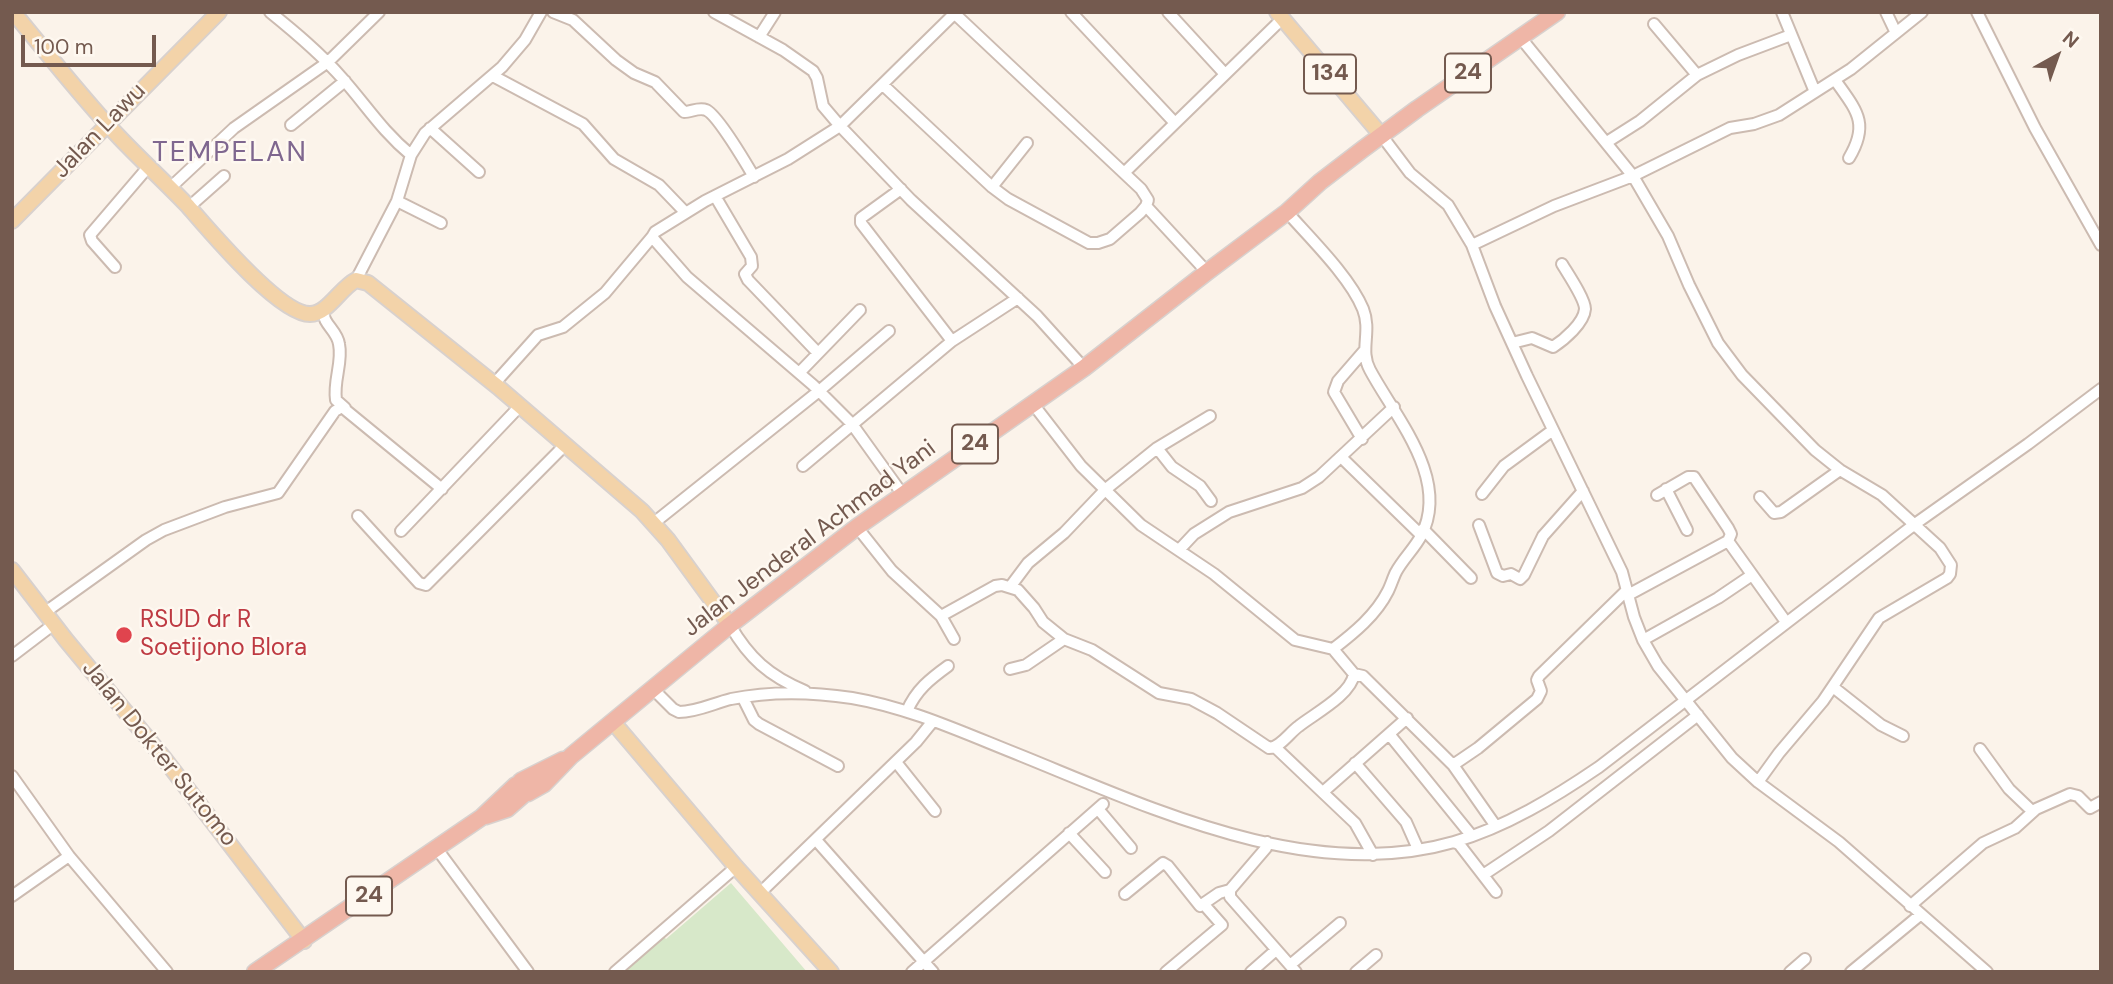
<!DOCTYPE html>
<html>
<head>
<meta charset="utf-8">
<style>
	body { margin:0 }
	#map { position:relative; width:2113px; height:984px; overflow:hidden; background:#fbf3ea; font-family:"DM Sans",sans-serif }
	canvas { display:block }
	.frame { position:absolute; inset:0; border:14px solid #745a4f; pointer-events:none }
	.north { position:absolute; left:2022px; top:21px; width:70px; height:70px; -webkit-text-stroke:5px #fef8f0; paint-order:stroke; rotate:40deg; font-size:19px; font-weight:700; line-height:28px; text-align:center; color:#745a4f }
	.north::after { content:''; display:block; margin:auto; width:24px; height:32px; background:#745a4f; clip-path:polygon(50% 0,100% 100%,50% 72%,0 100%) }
	.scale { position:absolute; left:21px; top:35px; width:135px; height:32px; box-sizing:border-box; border:4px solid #745a4f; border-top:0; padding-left:9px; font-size:21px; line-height:24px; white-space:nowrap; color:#745a4f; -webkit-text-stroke:5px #fef8f0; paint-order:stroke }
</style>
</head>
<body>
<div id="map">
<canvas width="2113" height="984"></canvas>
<div class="frame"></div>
<div class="north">N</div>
<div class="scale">100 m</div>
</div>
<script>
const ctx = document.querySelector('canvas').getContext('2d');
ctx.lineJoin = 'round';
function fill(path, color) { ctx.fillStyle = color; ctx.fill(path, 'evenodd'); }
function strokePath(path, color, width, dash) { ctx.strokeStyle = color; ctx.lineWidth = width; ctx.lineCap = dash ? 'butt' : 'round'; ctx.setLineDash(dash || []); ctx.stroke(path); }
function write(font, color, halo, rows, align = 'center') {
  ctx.font = font + ' "DM Sans",sans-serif'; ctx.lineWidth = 5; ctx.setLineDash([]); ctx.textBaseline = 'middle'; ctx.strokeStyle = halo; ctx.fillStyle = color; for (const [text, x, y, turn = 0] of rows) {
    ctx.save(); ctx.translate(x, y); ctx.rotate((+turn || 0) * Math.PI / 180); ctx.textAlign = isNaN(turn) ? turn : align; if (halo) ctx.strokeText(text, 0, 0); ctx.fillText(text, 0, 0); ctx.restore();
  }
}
const green = new Path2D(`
	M731,883L807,972H620L658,931L666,939Z`);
const minor = new Path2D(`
	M270,12C296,33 320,53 342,78C366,105 382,131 411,155
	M553,12L573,20L616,60L634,73L655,82L684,112C691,112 699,107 706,110C717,114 747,165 754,177
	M714,12L783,50L813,71L817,78L823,106L840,126L911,200L1037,316L1084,368
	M1071,12L1175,123
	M1168,12L1224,73
	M1782,12L1815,92
	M1886,12L1896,33
	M1977,12L2035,128L2101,245
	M1654,24L1697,75
	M759,37L775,12
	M1520,37L1633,176L1668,236L1689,285L1718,343L1742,375L1815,450L1840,470L1882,495L1940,548L1951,565L1950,574L1947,578L1879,618L1823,701L1779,753L1758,782
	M493,76L583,124L614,159L659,185L685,212
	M1835,80C1856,110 1870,123 1849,158
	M883,85L992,187L1008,199L1089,243H1098L1110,239L1140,213L1146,206L1148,200L1141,189L955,14
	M291,125L345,81
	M430,128L479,172
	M1382,136L1410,173L1448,205L1472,245L1495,306L1527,376L1622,572L1634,617L1643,640L1658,666L1732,758L1758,782L1839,842L1987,972
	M1607,142L1640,121L1697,75L1738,55L1791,35
	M1125,172L1283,18
	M992,187L1027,143
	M170,188L234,128L328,62L379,12
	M901,189L861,218V223L952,341
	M715,196L751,257L752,266L745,274L748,280L818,353
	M397,201L441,223
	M1146,206L1207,272
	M189,207L224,176
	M1287,212C1310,238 1350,277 1363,309C1372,332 1359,350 1370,370C1395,417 1451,479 1421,536C1414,549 1403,559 1396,572C1393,578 1391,585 1388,591C1376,615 1354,633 1333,649
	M1472,245L1554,206L1633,176L1730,128L1754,124L1779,115L1851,69L1922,12
	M115,267L92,241L90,235L149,166
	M356,280L397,201L411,155L425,133L502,67L525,40L541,12
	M323,310C323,325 337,330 339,344C343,363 333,380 336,400L345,408
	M1512,343L1532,338L1553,347C1564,340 1584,323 1585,309C1585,299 1568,274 1562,264
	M799,373L860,310
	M494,384L538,335L563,327L605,293L652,237
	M1362,439L1334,392L1338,381L1364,351
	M1157,448L1172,467L1200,486L1211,501
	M1342,458L1421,535
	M803,466L952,341L1018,298
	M1666,489L1687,530
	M1482,494L1504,466L1553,430
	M903,495L852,424L813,385L687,277L652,237L655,232L705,201L788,159L840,126L956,12
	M1657,495L1688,477H1694L1728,528L1731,534L1728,541L1786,622
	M1760,497L1774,513L1781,512L1840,470
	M358,516L419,583L426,585L565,445
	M655,522L819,391L889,331
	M1479,525L1497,573L1503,576L1511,574L1520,579L1524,575L1543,536L1583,491
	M857,527L892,571L941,616L995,586L1002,585L1018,590L1034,608L1043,622L1064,639L1092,650L1159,693L1191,699L1217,713L1269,748C1280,748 1290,732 1299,726C1314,714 1351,695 1354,674L1333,649L1295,640L1214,574L1141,525L1081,466L1033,404
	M1423,529L1471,578
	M401,531L520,406
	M1179,550L1194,534L1229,512L1302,488L1319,477L1394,407
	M1010,587L1028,563L1064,533L1106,489L1157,448L1210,416
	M1628,595L1728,541
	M44,613L146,540L164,530L225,507L278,493L335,411L342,407L442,489
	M941,616L954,639
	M730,625C749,658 769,676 805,691
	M1643,640L1718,598L1752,575
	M12,656L54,624
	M1010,669L1026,665L1064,639
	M1354,674L1363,676L1453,765L1495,825
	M1833,687L1881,725L1903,736
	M653,689L673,709L679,712C697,712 714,703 731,699C770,691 813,692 852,698C911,708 966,734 1022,756C1153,809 1310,884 1454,842C1506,827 1555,797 1599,767L1915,524L2028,444L2101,389
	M743,698L754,720L759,724L838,766
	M907,711C916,690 930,679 948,666
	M1389,734L1471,835
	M1275,747L1355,823L1373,855
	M1980,749L2009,789L2032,811
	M896,762L935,811
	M1355,763L1406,822L1418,849
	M1453,765L1478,748L1537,699L1541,691L1537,680L1539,676L1627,590
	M12,776L69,856L167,972
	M1323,792L1407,718
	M1098,809L1131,848
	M1069,833L1105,872
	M816,840L933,972
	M1267,842L1266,848L1230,890V897L1296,972
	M1454,842L1459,844L1496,892
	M437,849L528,972
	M1483,875L1549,831L1698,715
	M760,893L916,742L933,721
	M1125,894L1163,863L1168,866L1200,906L1219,893L1230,890
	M12,896L69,856
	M1910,906L1983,843L2015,828L2036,809L2070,794L2078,796L2090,808L2101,802
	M1290,965L1340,923
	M615,972L736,867
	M912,972L1103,804
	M1166,972L1222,925L1207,908
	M1251,972L1276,950
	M1356,972L1376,955
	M1790,972L1805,959
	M1851,972L1920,915`);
const major = new Path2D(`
	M13,12C48,54 82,98 120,138C142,161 166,183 188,206C209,230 279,314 310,314C328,314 340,288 356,280L368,283L498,387L642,511L668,540L730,625
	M1277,12L1382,136
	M12,221L219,12
	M12,570L66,640L163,757L304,941
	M613,722L736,867L831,972`);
const highway = new Path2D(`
	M521,781L563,760
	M528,793L544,784L571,756L730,625L857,527L1084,368L1207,272L1287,212L1320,182L1363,149L1417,109L1557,12
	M486,816L507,809L523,795
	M255,972L482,817L516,785`);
const markers = [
	[124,635,9,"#e0444e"]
];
const shields = [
	[1468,73,46],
	[1330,74,52],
	[975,444,46],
	[369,896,46]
];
const shieldNames = [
	["24",1468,73],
	["134",1330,74],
	["24",975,444],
	["24",369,896]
];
const streetNames = [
	["Jalan Lawu",100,131,-46],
	["Jalan Jenderal Achmad Yani",810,539,-37],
	["Jalan Dokter Sutomo",159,754,51]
];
const healthNames = [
	["RSUD dr R",140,621],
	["Soetijono Blora",140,649]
];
const quarterNames = [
	["TEMPELAN",230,154]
];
fill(green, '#d7e8c9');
strokePath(minor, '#ccbbb1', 14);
strokePath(major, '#d8d1ce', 18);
strokePath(highway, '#d8d1ce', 19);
strokePath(minor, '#fff', 10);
strokePath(major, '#f3d3a9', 14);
strokePath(highway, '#efb6a7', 16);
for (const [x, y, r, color] of markers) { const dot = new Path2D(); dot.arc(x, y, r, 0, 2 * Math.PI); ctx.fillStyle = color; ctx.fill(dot); strokePath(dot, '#fef8f0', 2.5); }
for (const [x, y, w] of shields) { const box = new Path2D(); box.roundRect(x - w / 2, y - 19.5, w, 39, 5); ctx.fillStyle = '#fef8f0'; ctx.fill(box); strokePath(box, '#745a4f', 2); }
write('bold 23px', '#745a4f', null, shieldNames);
write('24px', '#745a4f', '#fef8f0', streetNames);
write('24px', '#be3a42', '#fef8f0', healthNames, 'left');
ctx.letterSpacing = '2px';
write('28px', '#7f678f', '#fef8f0', quarterNames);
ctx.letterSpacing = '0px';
</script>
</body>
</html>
